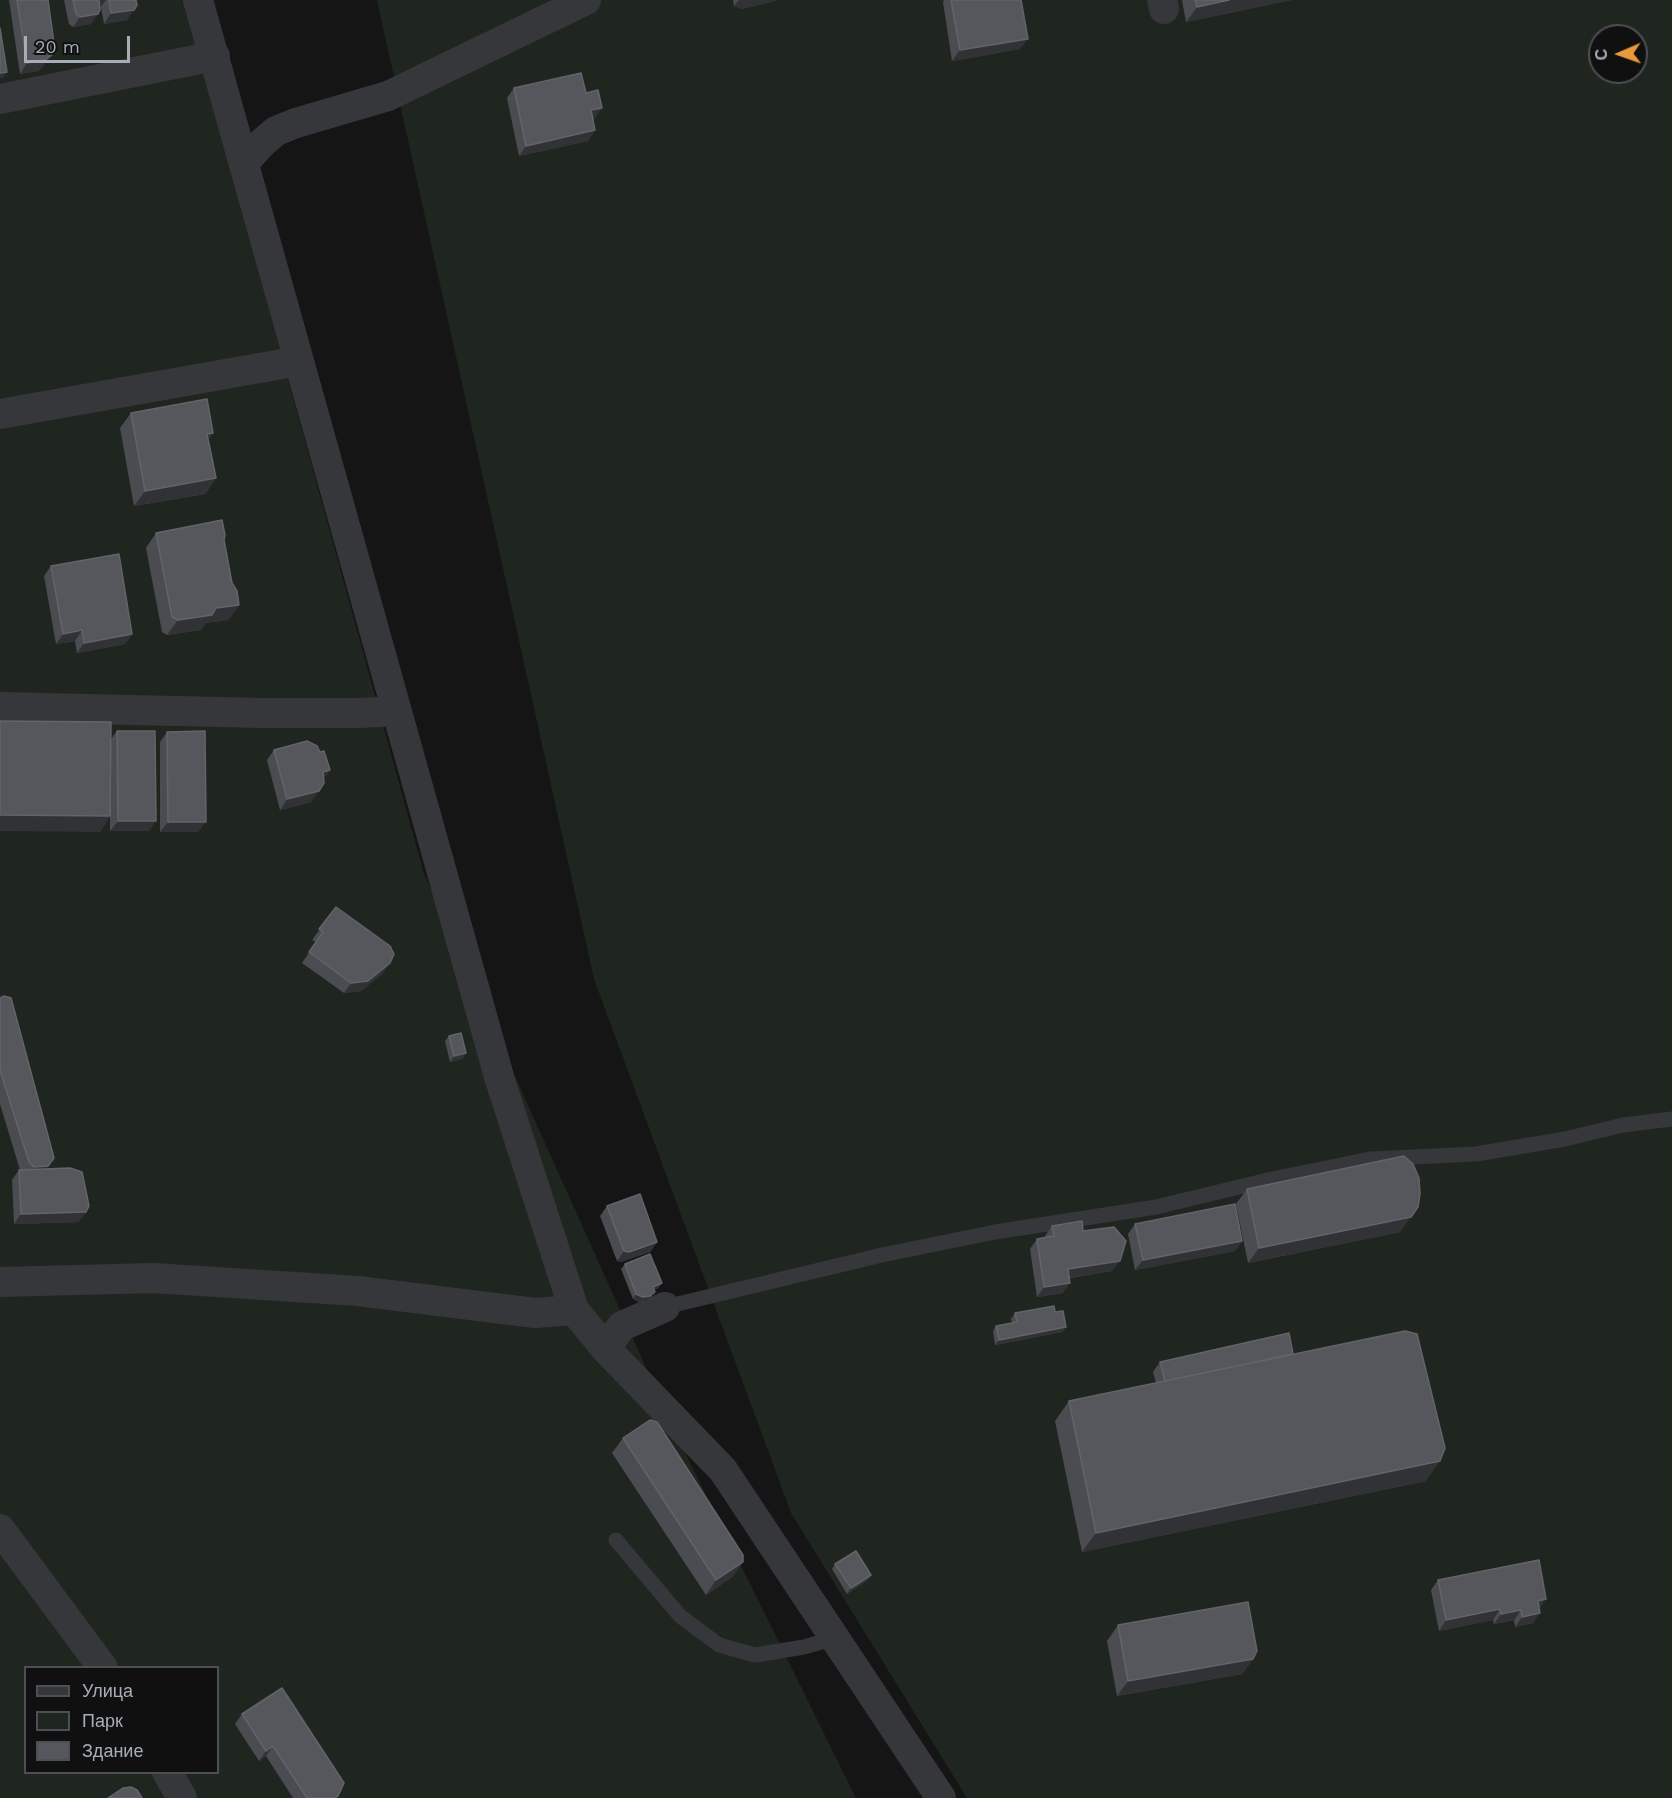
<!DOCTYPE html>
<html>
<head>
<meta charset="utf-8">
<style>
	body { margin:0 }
	#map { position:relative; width:1672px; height:1798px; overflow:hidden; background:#151516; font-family:"Work Sans",sans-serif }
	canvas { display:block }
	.legend { position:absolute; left:24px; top:1666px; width:195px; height:108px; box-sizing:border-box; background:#101011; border:2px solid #4c4f53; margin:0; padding:8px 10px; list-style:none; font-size:18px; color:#a7adb6 }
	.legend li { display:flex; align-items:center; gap:12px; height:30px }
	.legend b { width:30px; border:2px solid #4c4f53 }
	.north { position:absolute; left:1588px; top:24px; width:60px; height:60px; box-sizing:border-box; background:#101011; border:2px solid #4c4f53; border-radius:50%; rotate:268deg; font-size:16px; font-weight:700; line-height:24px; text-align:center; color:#a7adb6 }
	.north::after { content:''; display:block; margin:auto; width:21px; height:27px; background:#e89a3b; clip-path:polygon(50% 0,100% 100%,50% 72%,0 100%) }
	.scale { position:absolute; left:24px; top:36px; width:106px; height:27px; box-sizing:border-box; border:3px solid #a7adb6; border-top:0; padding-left:8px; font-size:18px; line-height:21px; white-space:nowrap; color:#a7adb6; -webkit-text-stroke:4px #101011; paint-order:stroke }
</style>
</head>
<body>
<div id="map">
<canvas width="1672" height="1798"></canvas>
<ul class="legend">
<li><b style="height:8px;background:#36373b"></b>Улица</li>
<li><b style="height:16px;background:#1f261f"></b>Парк</li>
<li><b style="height:16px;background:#55575c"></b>Здание</li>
</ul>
<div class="north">С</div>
<div class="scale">20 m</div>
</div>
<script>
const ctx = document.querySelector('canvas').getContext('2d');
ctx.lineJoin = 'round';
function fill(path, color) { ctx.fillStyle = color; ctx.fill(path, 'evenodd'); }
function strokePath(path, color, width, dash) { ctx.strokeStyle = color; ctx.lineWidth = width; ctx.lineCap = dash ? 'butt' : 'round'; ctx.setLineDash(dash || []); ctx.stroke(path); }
const green = new Path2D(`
	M0,0H184L424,874L675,1432L856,1798H0ZM26,1668H218V1772H26Z
	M377,0H1672V1798H967L791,1513L594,979ZM1600,36H1636V72H1600Z`);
const lane = new Path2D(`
	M665,1307L882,1255L995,1232L1156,1207L1272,1179L1370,1159L1476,1154L1565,1139L1623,1125L1672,1119
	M616,1540L680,1616L719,1645L755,1655L804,1647L835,1638`);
const street = new Path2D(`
	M198,0L500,1080L574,1310L605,1348L723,1470L941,1798
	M1162,0L1164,9
	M0,99L215,56
	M244,163L262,143L276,131L296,123L388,96L586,0
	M0,414L299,361
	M0,707L264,713H360L396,711
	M0,1282L153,1278L358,1291L535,1313L574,1310
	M605,1348L622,1326L665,1307
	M0,1529L103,1668
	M167,1772L182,1798`);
const wall = new Path2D(`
	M9,0H48L51,48L44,65L38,71L20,74Z
	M64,0H136L127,20L104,24L101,7H100L91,24L73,27L69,24Z
	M733,0H778L742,9L734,6Z
	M944,0H1021L1020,49L952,61L943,2Z
	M1182,0H1291L1186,22Z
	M514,88L586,93L595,118L593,119L595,130L588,141L519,156L507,98Z
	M131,413L213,433L208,440L216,478L205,494L134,506L120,428Z
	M156,533L224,540L232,583L239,605L228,620L206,623L201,630L167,635L162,632L146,548Z
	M51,566L132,634L125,644L77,653L75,641L56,644L44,576Z
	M117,731L149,831H110V816L100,832L111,739Z
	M167,732L198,832H160V742Z
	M274,750L320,752L330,770L323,779L311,802L280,810L267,760Z
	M336,907L383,973L361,991L344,993L302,963L316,942L312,940Z
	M0,998L54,1158L46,1169L86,1212L78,1222L14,1224L12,1180L19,1170H20L0,1104Z
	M449,1036L466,1053L462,1059L450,1062L445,1041Z
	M1247,1189L1400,1232L1248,1263L1236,1204Z
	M607,1206L657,1242L650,1252L621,1262L617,1261L600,1216Z
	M1135,1224L1242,1241L1235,1251L1135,1270L1128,1234Z
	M1052,1226L1083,1231L1112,1271L1070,1278L1063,1293L1037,1297L1030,1249L1037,1239L1045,1237V1236Z
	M625,1264L662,1283L658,1288L654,1290L651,1297L646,1301L639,1302L633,1299L621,1269Z
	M1055,1312L1066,1327L1062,1332L995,1345L993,1331L996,1326L1012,1323L1011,1319L1015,1313Z
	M1293,1354L1426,1481L1082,1552L1055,1421L1069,1401L1156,1383L1153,1372L1160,1362Z
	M623,1438L743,1562L732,1577L706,1595L612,1453Z
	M835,1564L868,1580L847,1594L832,1569Z
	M1438,1580L1540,1609L1533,1623L1515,1627L1514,1620L1494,1624L1493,1620L1439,1631L1431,1590Z
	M1118,1625L1253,1659L1242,1674L1117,1696L1107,1641Z
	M242,1714L336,1798H293L266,1756L259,1761L235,1724Z`);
const shadedWall = new Path2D(`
	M97,0H106L101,7L91,9Z
	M739,0H778L742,9L734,6Z
	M1229,0H1291L1186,22L1197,7Z
	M134,10L127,20L104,24L111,13Z
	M98,14L91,24L73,27L80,17Z
	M1028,39L1020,49L952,61L960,50Z
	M52,55L44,65L38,71L20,74L27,63Z
	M7,72L3,78H0V73Z
	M602,108L595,118L584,121L591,110Z
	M595,130L588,141L519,156L526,146Z
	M213,433L203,448L207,434Z
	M216,478L205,494L134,506L145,491Z
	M239,605L228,620L206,623L201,630L167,635L178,620L216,608Z
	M82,630L75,641L56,644L63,634Z
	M132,634L125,644L77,653L84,643Z
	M330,770L322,780L323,772Z
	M319,791L311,802L280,810L287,799Z
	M0,815L110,816L100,832L0,831Z
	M118,821H156L149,831H110Z
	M168,822H206L198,832H160Z
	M390,963L383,973L361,991L344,993L351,983Z
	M466,1053L462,1059L450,1062L454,1056Z
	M48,1166L41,1176L27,1178L34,1167Z
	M1418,1207L1400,1232L1248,1263L1259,1248Z
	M86,1212L78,1222L14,1224L21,1214Z
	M1242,1241L1235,1251L1135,1270L1143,1260Z
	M657,1242L650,1252L621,1262L617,1261L624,1251Z
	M1120,1261L1112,1271L1061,1279L1068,1269Z
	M662,1283L658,1288L649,1292L653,1287Z
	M1070,1283L1063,1293L1037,1297L1044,1287Z
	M655,1292L651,1297L646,1301L639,1302L633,1299L636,1294Z
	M1066,1327L1062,1332L995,1345L999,1340Z
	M1440,1461L1426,1481L1082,1552L1096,1533Z
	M743,1562L732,1577L706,1595L716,1580Z
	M871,1575L868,1580L847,1594L851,1588Z
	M1546,1599L1539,1609L1538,1601Z
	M1500,1609L1493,1620L1439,1631L1446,1620Z
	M1521,1610L1514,1620L1494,1624L1501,1614Z
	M1540,1613L1533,1623L1515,1627L1522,1617Z
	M1253,1659L1242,1674L1117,1696L1128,1681Z
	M273,1746L266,1756L259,1761L266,1751Z`);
const building = new Path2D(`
	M17,0H48L54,43L50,44L52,55L45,60L27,63Z
	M73,0H99L100,10L98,14L80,17L76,14Z
	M109,0H136L137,5L134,10L111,13Z
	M951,0H1021L1028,39L960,50Z
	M1195,0H1229L1197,7Z
	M0,28L7,72L0,73Z
	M581,73L586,93L598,90L602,108L591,110L595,130L526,146L514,88Z
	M207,399L213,433L207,434L216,478L145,491L131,413Z
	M222,520L225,535L224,540L232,583L237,591L239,605L216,608L212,615L178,620L172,617L156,533Z
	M119,554L132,634L84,643L82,630L63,634L51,566Z
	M0,721L111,722L110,816L0,815Z
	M117,731H155L156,821H118Z
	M205,731L206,822H168L167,732Z
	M307,741L317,746L320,752L324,751L330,770L323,772L324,783L319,791L287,799L274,750Z
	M336,907L390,946L394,954L390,963L368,981L351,983L309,952L323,932L319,929Z
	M4,996L11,998L54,1158L48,1166L34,1167L29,1162L0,1070V998Z
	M461,1033L466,1053L454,1056L449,1036Z
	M1404,1156L1413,1164L1419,1178L1420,1194L1418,1207L1411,1217L1259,1248L1247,1189Z
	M70,1168L82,1172L89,1206L86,1212L21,1214L19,1170Z
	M640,1194L657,1242L629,1252L624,1251L607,1206Z
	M1235,1204L1242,1241L1143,1260L1135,1224Z
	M1082,1221L1083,1231L1114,1227L1126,1241L1120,1261L1068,1269L1070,1283L1044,1287L1037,1239L1054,1236L1052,1226Z
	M650,1254L662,1283L653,1287L655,1292L650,1296L643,1297L636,1294L625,1264Z
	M1054,1306L1055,1312L1063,1311L1066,1327L999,1340L996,1326L1017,1322L1015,1313Z
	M1405,1331L1417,1334L1445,1448L1440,1461L1096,1533L1069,1401Z
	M1289,1333L1293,1354L1165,1381L1160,1362Z
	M650,1420L657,1422L743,1555V1562L716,1580L623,1438Z
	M856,1551L871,1575L851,1588L835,1564Z
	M1539,1560L1546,1599L1538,1601L1540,1613L1522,1617L1521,1610L1501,1614L1500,1609L1446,1620L1438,1580Z
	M1248,1602L1257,1651L1253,1659L1128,1681L1118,1625Z
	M282,1688L344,1783L338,1796L335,1798H307L273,1746L266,1751L242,1714Z
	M131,1787L137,1790L142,1798H108L123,1788Z`);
fill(green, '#1f261f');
strokePath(lane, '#36373b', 15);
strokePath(street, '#36373b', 30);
fill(wall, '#4b4c51');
fill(shadedWall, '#313235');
fill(building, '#55575c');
strokePath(building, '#62646a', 1.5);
</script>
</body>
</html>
